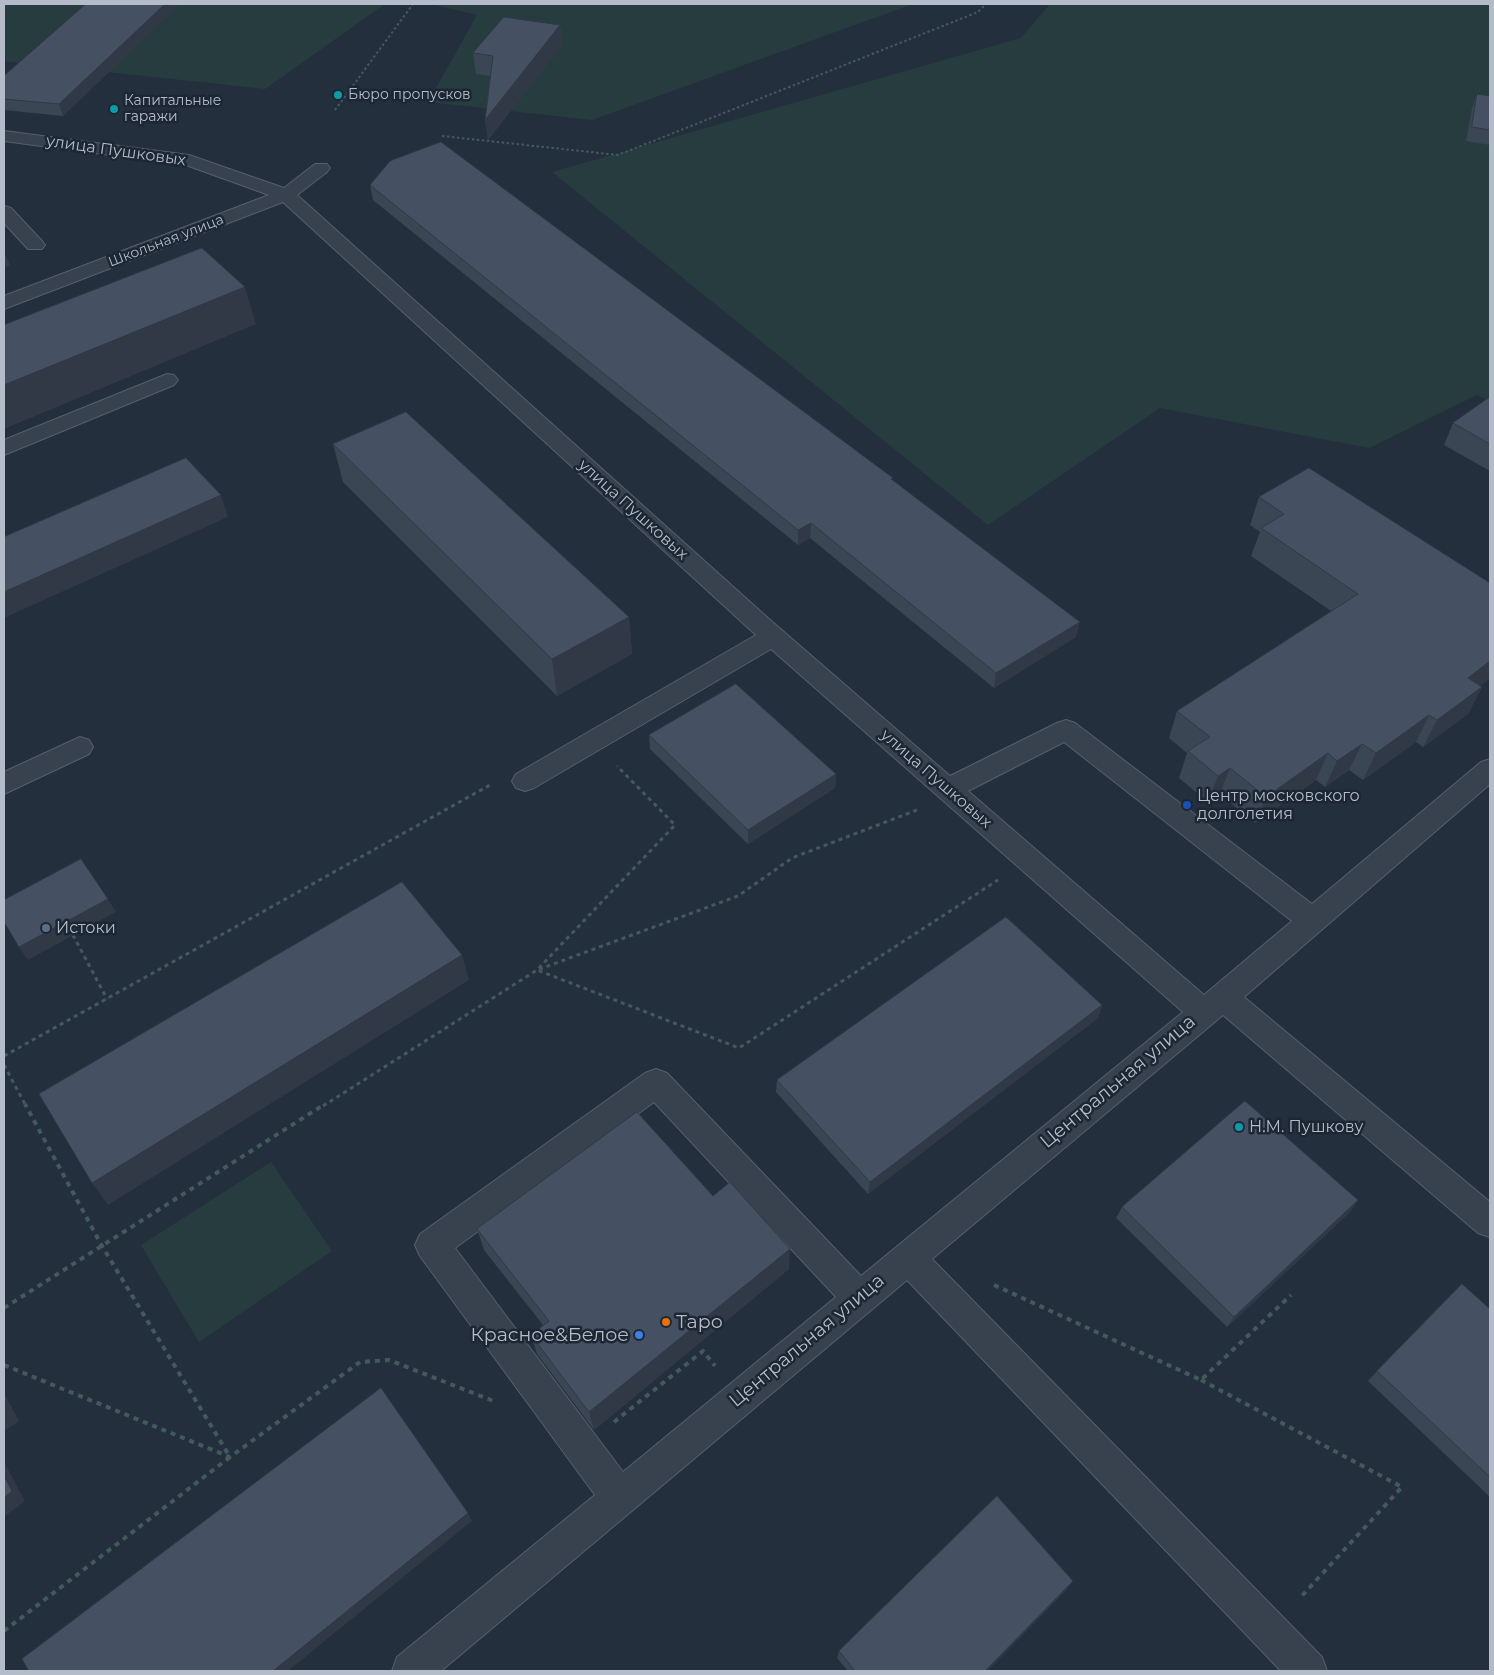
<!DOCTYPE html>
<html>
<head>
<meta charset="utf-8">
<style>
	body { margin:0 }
	#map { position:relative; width:1494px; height:1675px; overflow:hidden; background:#242f3e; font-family:Montserrat,sans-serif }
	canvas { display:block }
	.frame { position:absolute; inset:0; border:5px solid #b4bcc9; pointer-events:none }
</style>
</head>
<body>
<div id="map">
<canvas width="1494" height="1675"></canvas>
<div class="frame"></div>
</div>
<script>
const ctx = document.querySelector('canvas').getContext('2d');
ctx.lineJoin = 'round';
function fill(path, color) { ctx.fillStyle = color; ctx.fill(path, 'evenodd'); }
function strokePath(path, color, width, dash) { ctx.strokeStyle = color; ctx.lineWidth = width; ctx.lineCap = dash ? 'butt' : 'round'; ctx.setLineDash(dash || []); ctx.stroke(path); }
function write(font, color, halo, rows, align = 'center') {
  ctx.font = font + ' Montserrat,sans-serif'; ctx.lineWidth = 5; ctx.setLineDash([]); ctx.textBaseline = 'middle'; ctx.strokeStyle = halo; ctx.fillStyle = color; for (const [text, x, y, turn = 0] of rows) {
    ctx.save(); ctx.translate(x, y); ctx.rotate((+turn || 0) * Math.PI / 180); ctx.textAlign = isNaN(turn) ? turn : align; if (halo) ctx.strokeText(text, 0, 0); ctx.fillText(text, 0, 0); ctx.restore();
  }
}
const green = new Path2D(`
	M4,4H385L265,89L4,61Z
	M431,4H913L592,120L428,102L477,15Z
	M1050,4H1490V402L1477,395L1369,448L1160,408L988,525L552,172L1021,38Z
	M271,1162L332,1251L199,1342L141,1245Z`);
const pathFar2 = new Path2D(`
	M335,110L413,4
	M442,136L618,155L978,12L986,4`);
const pathFar1 = new Path2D(`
	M917,810L792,858L738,896L537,970L739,1048L998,880
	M73,935L107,999
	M4,1056L490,785
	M4,1065L26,1106
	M323,1106L537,970L675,825L617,766`);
const path = new Path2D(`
	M994,1285L1201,1380L1291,1295
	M4,1308L325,1104
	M4,1365L230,1457L360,1362L389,1360L496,1402
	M1201,1380L1402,1487L1299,1599
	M614,1422L703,1351L715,1366
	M4,1631L230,1457L102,1246L25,1104`);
const minor = new Path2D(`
	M4,131L189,155L284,188L315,164H327L330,168L327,172L297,195L769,619L950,776L1057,723L1066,720L1075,723L1312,904L1481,762L1490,759V784L1244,997L1490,1202V1237L1478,1233L1223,1015L932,1259L1322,1657L1327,1671H1281L907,1280L441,1671H392L397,1657L595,1495L420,1256L415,1245L420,1234L645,1073L656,1069L667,1073L861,1276L1183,1012L771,649L534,788L525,791L516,788L512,781L516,774L756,635L283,202L4,309V296L269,195L186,165L4,141ZM1064,742L1292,921L1204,995L968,791ZM654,1102L836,1297L623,1472L455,1248Z
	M4,206L11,208L42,241L45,245L42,249H28L4,223Z
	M167,374L174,375L178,380L174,385L4,455V440Z
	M80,737L89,740L93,747L89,754L4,794V772Z`);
const wall = new Path2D(`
	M86,4L63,116L4,110V76Z
	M560,25L562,45L488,140L485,120L490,76L476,74L473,53Z
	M1477,94L1490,96V145L1466,141L1472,108Z
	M370,185L893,481L1076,637L994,688L810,538L798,545L373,200Z
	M1490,397V471L1444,445L1453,423Z
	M333,444L629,617L632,654L557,696L343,482Z
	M1259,497L1490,583V678L1480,686L1482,687L1468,714L1423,747L1416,742L1363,780L1349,770L1325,787L1316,780L1255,823L1220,794L1208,802L1179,778L1187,753L1169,738L1177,711L1331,611L1251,556L1260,532L1250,525Z
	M649,735L836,774L835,788L748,844L650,749Z
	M1102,1005L1098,1018L868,1194L776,1092L777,1080Z
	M713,1196L789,1269L594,1430L537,1354L531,1335L543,1325L484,1250L477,1229Z
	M1358,1200L1350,1212L1227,1327L1116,1218L1122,1207Z
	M1490,1309V1497L1368,1381L1377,1371Z
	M1073,1581L1068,1588L987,1671H848L837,1658L839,1651Z`);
const shadedWall = new Path2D(`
	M165,4H181L63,116L59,104Z
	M560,25L562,45L488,140L485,120Z
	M4,251L10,265L4,268Z
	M245,287L256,324L4,429V385Z
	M221,495L228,517L4,618V592Z
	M811,523L810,538L798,545V530Z
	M629,617L632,654L557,696L552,659Z
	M1080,622L1076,637L994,688L996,673Z
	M1490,661V678L1454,705L1468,678Z
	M1482,687L1468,714L1423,747L1437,720Z
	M1429,715L1416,742L1363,780L1376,753Z
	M1362,744L1349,770L1325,787L1337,761Z
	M1328,753L1316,780L1255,823L1266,797Z
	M1230,768L1220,794L1208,802L1218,776Z
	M836,774L835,788L748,844V830Z
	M108,899L116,912L28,960L19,947Z
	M462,955L469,980L108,1205L92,1183Z
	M1102,1005L1098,1018L868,1194L870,1182Z
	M1358,1200L1350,1212L1227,1327L1234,1317Z
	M790,1249L789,1269L594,1430L589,1412Z
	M4,1393L19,1421L4,1431Z
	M4,1462L25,1501L4,1517Z
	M468,1513L472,1521L288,1671H273Z
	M1073,1581L1068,1588L987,1671H985Z`);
const building = new Path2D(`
	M86,4H165L59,104L4,99V76Z
	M504,17L560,25L485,120L493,56L473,53Z
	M1477,94L1490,96V130L1472,127Z
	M441,142L893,478L891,479L1080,622L996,673L811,523L798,530L370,185L390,161Z
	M202,248L245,287L4,385V325Z
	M1490,397V444L1453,423Z
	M406,412L629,617L552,659L333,444Z
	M186,458L221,495L4,592V537Z
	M1309,468L1490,583V661L1468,678L1482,687L1437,720L1429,715L1376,753L1362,744L1337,761L1328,753L1266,797L1230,768L1218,776L1188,751L1210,737L1177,711L1358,594L1261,528L1284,514L1259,497Z
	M736,684L836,774L748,830L649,735Z
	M81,859L108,899L19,947L4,922V900Z
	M402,882L462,955L92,1183L39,1094Z
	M1006,917L1102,1005L870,1182L777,1080Z
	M1245,1101L1358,1200L1234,1317L1122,1207Z
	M637,1112L713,1196L730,1182L790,1249L589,1412L531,1335L549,1321L477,1229Z
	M1462,1284L1490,1309V1477L1377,1371Z
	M381,1388L468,1513L273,1671H29L22,1659Z
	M4,1405L6,1410L4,1412Z
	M4,1476L12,1491L4,1498Z
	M997,1496L1073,1581L985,1671H855L839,1651Z`);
const markers = [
	[338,95,5,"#0f9aa8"],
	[114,109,5,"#0f9aa8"],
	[1187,805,5,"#1a4fb4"],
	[46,928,5,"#5c6f8a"],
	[1239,1127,5,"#0f9aa8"],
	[666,1322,5,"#e8710a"],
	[639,1335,5,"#3f7fe0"]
];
const farPoinames = [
	["Бюро пропусков",348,95],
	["Капитальные",124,101],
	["гаражи",124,117]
];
const farStreetnames = [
	["Школьная улица",166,241,-21]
];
const streetNames = [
	["улица Пушковых",116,151,8],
	["улица Пушковых",633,510,42],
	["улица Пушковых",936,779,41]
];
const poiNames = [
	["Центр московского",1197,796],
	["долголетия",1197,814],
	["Истоки",56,928],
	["Н.М. Пушкову",1249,1127]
];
const nearStreetnames = [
	["Центральная улица",1118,1082,-40],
	["Центральная улица",807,1341,-40]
];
const nearPoinames = [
	["Таро",676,1322],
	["Красное&Белое",629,1335,"right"]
];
fill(green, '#263c3f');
strokePath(minor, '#565f6c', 2);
strokePath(pathFar2, '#44595c', 2, [2.5, 2.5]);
strokePath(pathFar1, '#44595c', 3, [4, 4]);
strokePath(path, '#44595c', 4, [5, 5]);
fill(minor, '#38414e');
fill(wall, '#3b4654');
fill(shadedWall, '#303945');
fill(building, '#455162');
strokePath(building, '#303945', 1);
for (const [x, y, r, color] of markers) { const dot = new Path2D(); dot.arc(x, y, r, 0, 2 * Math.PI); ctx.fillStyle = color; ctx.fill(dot); strokePath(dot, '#1d2633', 2); }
write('14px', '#b4bcc9', '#1d2633', farPoinames, 'left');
write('14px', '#b4bcc9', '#1d2633', farStreetnames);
write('16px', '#b4bcc9', '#1d2633', streetNames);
write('16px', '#b4bcc9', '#1d2633', poiNames, 'left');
write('19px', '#b4bcc9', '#1d2633', nearStreetnames);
write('19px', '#b4bcc9', '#1d2633', nearPoinames, 'left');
</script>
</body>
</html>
